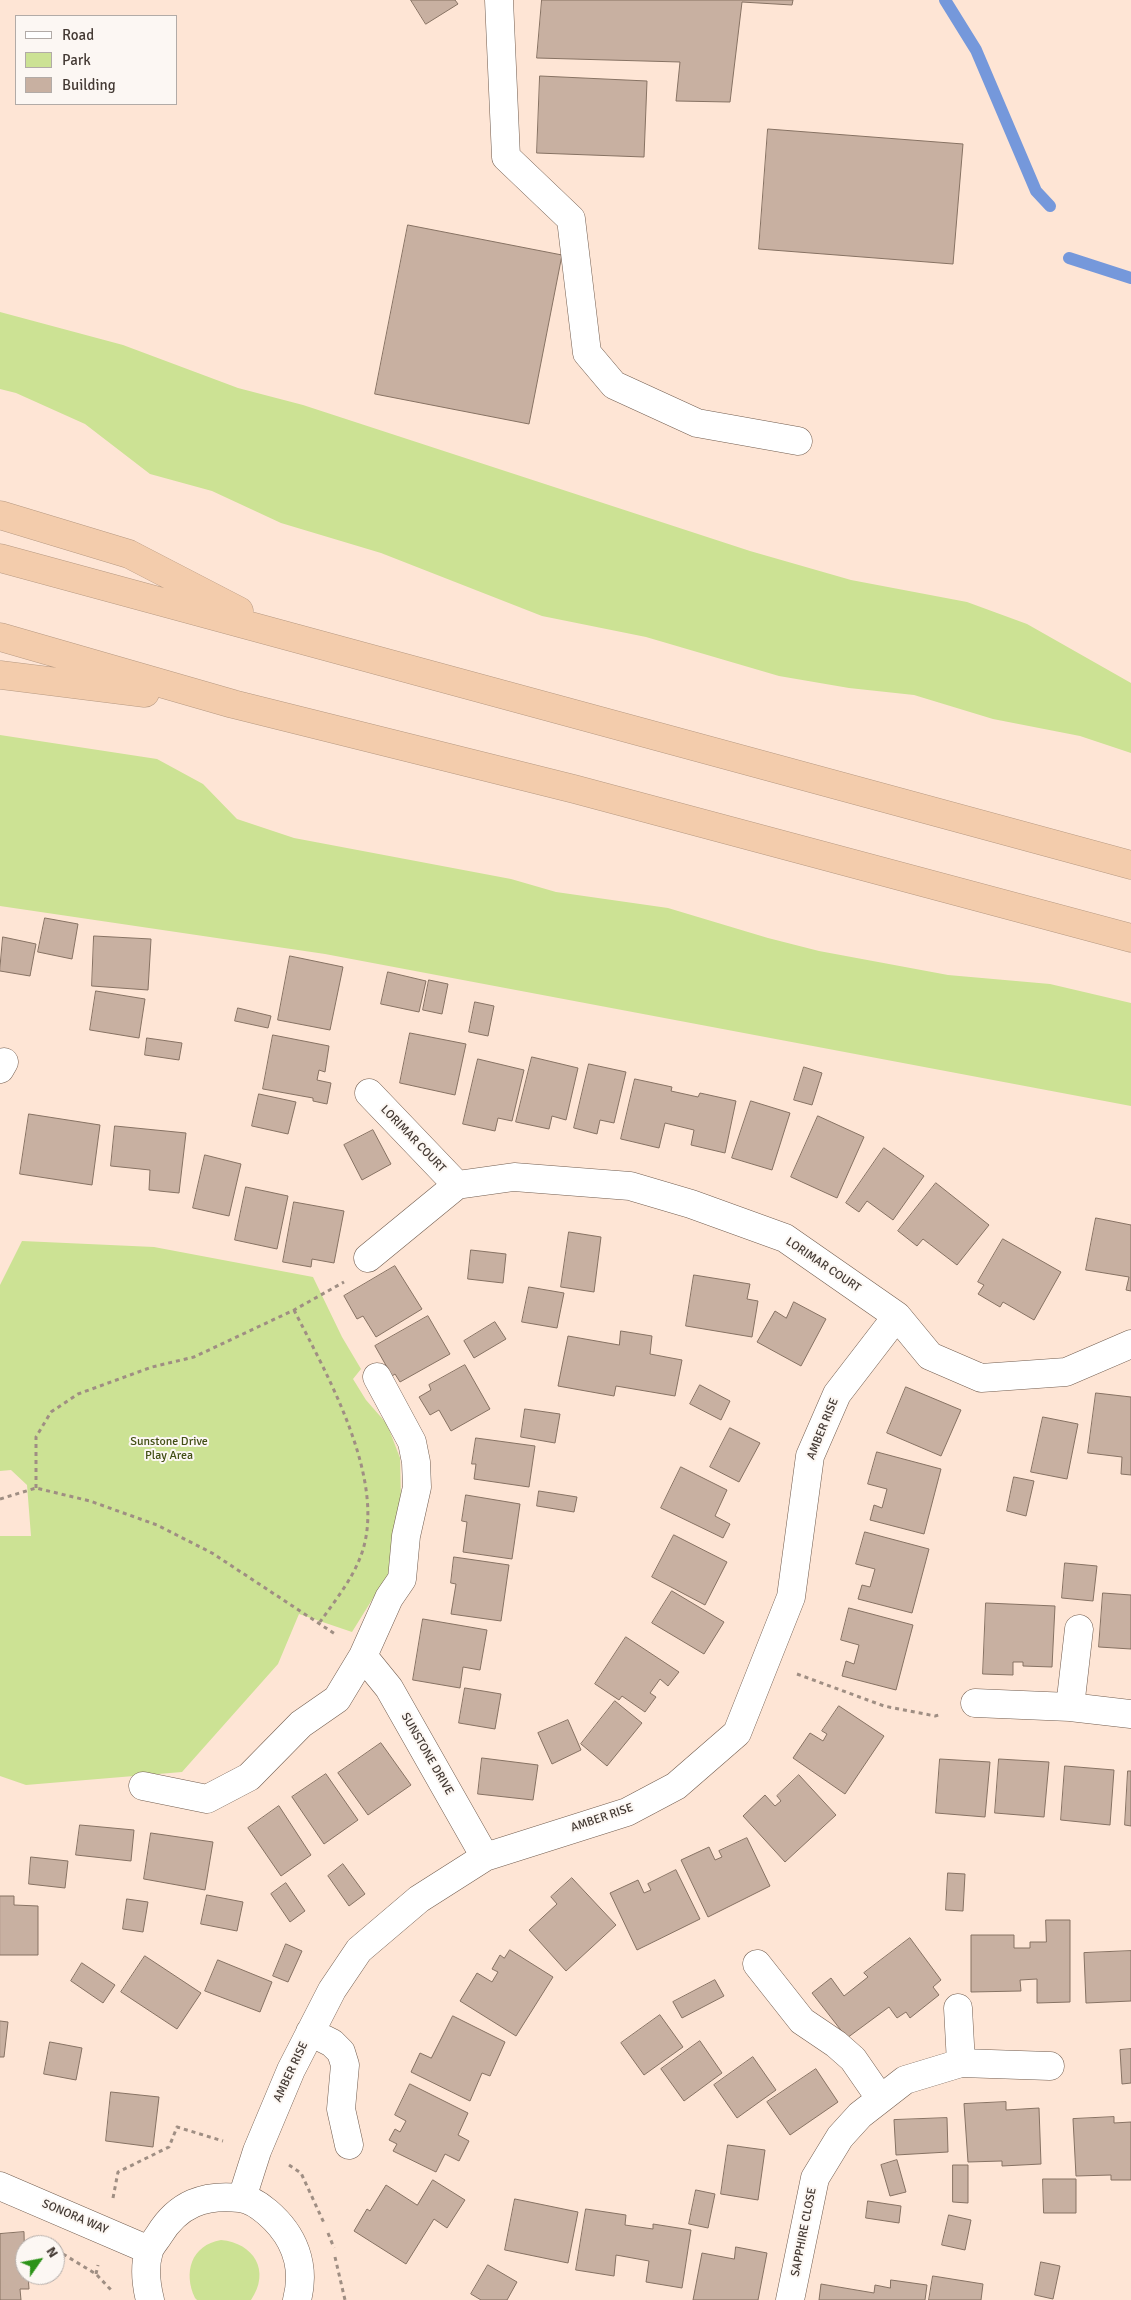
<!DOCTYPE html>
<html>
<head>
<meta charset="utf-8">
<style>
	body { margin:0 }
	#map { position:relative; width:1131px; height:2300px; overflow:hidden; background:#fee5d5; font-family:Signika,sans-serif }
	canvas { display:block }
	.legend { position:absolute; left:15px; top:15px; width:162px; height:90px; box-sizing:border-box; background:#fcf7f3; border:1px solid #b2aba7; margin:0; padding:6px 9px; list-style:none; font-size:15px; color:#443a34 }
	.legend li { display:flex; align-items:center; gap:10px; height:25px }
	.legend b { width:25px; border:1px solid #b2aba7 }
	.north { position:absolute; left:15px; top:2235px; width:50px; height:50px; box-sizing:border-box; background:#fcf7f3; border:1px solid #b2aba7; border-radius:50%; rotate:57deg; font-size:14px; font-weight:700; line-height:20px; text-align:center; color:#443a34 }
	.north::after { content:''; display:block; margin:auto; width:18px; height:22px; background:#2c9318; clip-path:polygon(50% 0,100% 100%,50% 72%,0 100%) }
</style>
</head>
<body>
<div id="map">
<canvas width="1131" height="2300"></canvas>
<ul class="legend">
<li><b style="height:6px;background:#fff"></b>Road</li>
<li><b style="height:14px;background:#cce294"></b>Park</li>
<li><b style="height:14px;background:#c8b0a1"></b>Building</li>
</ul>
<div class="north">N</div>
</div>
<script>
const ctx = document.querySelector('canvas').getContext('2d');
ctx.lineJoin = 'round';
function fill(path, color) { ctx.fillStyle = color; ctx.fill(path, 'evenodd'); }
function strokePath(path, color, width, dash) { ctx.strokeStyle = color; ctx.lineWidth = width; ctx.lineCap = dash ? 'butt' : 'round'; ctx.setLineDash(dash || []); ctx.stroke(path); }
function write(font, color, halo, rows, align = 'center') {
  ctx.font = font + ' Signika,sans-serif'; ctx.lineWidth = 4; ctx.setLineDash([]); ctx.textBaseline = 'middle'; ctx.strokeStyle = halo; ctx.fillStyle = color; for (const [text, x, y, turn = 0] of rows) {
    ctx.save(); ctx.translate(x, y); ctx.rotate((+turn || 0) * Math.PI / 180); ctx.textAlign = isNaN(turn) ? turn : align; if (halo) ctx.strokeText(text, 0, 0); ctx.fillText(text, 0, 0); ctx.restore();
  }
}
const green = new Path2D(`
	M0,312L123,345L238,388L303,405L750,551L851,580L967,602L1027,624L1131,683V753L1080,736L993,719L914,695L849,688L779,676L646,637L542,616L381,553L281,523L212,491L150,474L85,424L16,393L0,389Z
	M0,735L157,759L203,784L237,819L294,838L511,879L556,892L668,908L768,938L819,951L948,975L1050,984L1131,1003V1106L325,954L0,906Z
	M22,1241L154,1247L313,1277L342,1337L361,1369L353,1379L366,1400L387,1424L400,1458L401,1500L389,1589L375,1595L352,1632L299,1614L278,1664L182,1772L26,1785L0,1776V1536H31L27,1485L11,1470L0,1471V1285Z
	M221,2240C254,2243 271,2271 251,2300H197L195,2298C183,2273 191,2245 221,2240Z`);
const stream = new Path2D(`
	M945,0L976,50L1036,191L1050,206
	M1069,258L1131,278`);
const building = new Path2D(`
	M411,0H455L458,4L426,24Z
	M542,0H793L792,5L742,2L730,102L676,101L680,62L537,58Z
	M540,76L647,81L644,157L537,153Z
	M768,129L963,144L953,264L759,249Z
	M408,225L562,255L529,424L375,394Z
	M45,918L78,924L72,959L38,952Z
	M94,936L151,939L148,990L92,986Z
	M3,937L36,944L30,976L0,971Z
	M290,956L343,967L330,1030L278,1020Z
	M388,972L426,981L419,1012L381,1004Z
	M429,980L448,984L442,1014L423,1010Z
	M96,991L145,999L139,1038L90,1030Z
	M475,1002L494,1006L488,1036L469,1032Z
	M238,1008L271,1016L268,1028L235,1021Z
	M410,1033L466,1044L455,1095L400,1083Z
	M273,1035L329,1046L325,1072L319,1070L317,1080L331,1083L327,1104L313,1101V1098L263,1089Z
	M147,1038L182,1043L179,1060L145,1055Z
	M532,1057L578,1068L566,1120L552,1116L549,1129L516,1122Z
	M478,1059L524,1070L512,1121L498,1118L495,1131L463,1124Z
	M589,1064L626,1072L614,1123L600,1120L597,1134L574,1128Z
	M804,1067L822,1073L812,1105L794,1100Z
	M635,1079L672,1087L671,1091L698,1097L700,1093L736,1101L725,1153L691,1145L694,1130L665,1123L659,1148L621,1139Z
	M259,1094L296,1102L288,1134L252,1126Z
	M751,1101L790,1113L772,1170L732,1158Z
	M29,1114L100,1125L92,1185L20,1174Z
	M818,1116L864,1137L837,1198L791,1177Z
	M115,1126L186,1133L179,1193L149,1190L150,1170L111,1166Z
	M373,1130L391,1164L362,1180L344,1145Z
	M884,1148L924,1176L893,1220L867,1201L859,1212L846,1203Z
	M205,1155L241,1164L229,1216L193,1208Z
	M936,1183L989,1225L957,1265L923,1239L917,1246L898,1231Z
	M246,1187L288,1196L277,1249L235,1240Z
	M294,1202L344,1211L334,1263L312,1259L311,1267L283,1262Z
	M1096,1218L1131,1225V1291L1126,1290L1129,1277L1086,1270Z
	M569,1232L601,1237L594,1292L561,1287Z
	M1003,1239L1061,1272L1034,1320L1003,1302L1000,1307L978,1294L984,1285L978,1282Z
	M471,1250L506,1254L503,1283L468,1279Z
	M395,1266L422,1309L376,1337L363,1316L357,1319L344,1296Z
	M694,1275L750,1284L747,1299L758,1301L752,1337L686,1326Z
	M529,1287L564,1293L557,1328L522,1322Z
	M794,1302L826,1319L801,1366L757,1342L775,1311L786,1318Z
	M428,1316L450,1354L400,1382L395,1374L392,1376L375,1346Z
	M495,1322L506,1339L474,1358L464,1341Z
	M621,1331L652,1336L650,1354L682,1360L675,1396L616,1386L614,1396L558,1386L568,1336L619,1345Z
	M465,1365L490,1409L451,1431L439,1410L430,1415L419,1397L431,1390L429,1385Z
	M700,1385L730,1401L721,1420L690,1404Z
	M906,1387L961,1410L941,1456L887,1433Z
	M1096,1393L1131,1397V1475L1121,1474L1122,1457L1088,1453Z
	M525,1409L560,1414L555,1443L521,1437Z
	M1043,1417L1078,1424L1067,1479L1031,1472Z
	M730,1428L760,1443L739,1482L710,1467Z
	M476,1438L535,1446L529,1487L474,1479L476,1464H472Z
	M877,1452L941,1469L924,1534L870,1520L874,1505L882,1508L887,1489L868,1484Z
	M681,1467L727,1490L715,1516L730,1524L723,1538L661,1508Z
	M1014,1477L1034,1481L1026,1516L1007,1511Z
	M539,1491L577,1497L574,1512L537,1506Z
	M466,1495L520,1504L512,1559L463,1552L467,1522L462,1521Z
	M865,1532L929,1549L912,1613L858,1599L862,1585L870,1587L875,1569L856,1564Z
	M674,1535L727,1562L705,1605L652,1577Z
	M454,1557L509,1565L501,1621L451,1614L456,1584L451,1583Z
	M1065,1563L1097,1566L1093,1601L1062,1598Z
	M672,1591L724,1622L704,1654L652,1623Z
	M1103,1593L1131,1595V1649L1099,1647Z
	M986,1603L1055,1606L1052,1667L1023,1666V1662H1013V1675L983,1674Z
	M849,1608L913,1625L896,1690L842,1676L846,1661L854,1664L859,1645L841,1640Z
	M423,1619L487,1630L480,1670L463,1667L460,1688L413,1680Z
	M626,1637L679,1672L668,1686L660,1679L650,1693L656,1697L645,1712L622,1696L619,1700L595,1684Z
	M465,1688L501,1694L495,1729L459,1723Z
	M615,1701L642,1723L607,1766L581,1744Z
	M839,1706L884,1736L845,1794L793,1758L810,1733L823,1741L827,1734L822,1731Z
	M568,1720L581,1750L552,1764L538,1733Z
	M381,1743L411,1785L368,1815L338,1773Z
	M482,1758L538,1765L533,1800L478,1794Z
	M940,1759L990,1762L985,1817L936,1813Z
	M999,1759L1049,1762L1044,1817L995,1813Z
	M1065,1766L1114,1770L1110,1825L1061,1820Z
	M1128,1771H1131V1826L1125,1825Z
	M326,1774L358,1820L324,1844L292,1797Z
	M799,1775L836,1815L785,1862L743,1816L765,1795L775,1806L781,1801L777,1796Z
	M279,1806L311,1855L281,1876L248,1828Z
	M80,1825L134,1830L131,1861L76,1855Z
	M151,1833L213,1842L205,1890L144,1879Z
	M747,1838L770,1886L708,1917L681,1860L709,1847L715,1860L722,1857L719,1851Z
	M31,1857L68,1861L65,1888L29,1884Z
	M343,1864L365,1894L349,1906L328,1876Z
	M676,1870L700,1919L637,1950L610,1893L638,1880L644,1893L651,1890L648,1884Z
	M948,1873L965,1874L963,1911L946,1910Z
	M572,1878L616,1925L566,1971L529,1930L557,1904L551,1897Z
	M286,1883L305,1911L290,1922L271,1894Z
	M207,1895L243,1902L237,1931L201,1924Z
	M0,1896H14V1905L38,1906V1955H0Z
	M127,1899L148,1902L143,1932L123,1929Z
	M1046,1920H1070V2002L1037,2003V1979L1020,1980L1021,1991L971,1992V1935H1014V1948H1030V1942H1046Z
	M910,1938L941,1980L933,1987L939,1995L910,2018L906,2012L897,2018L889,2007L847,2038L812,1993L831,1978L844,1996L868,1977L864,1973Z
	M286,1944L302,1951L288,1982L273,1976Z
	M510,1950L553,1977L516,2036L460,2001L477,1973L492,1982L498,1972L492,1969L500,1955L504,1958Z
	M1131,1951V2001L1086,2003L1084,1953Z
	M145,1956L201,1993L177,2029L121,1992Z
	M218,1960L272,1982L260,2012L205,1991Z
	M82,1963L115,1985L103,2003L71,1981Z
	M715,1980L724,1996L682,2018L673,2002Z
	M660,2015L683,2047L644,2075L621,2043Z
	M453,2016L505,2042L490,2076L482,2073L470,2101L411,2072L420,2053L431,2058Z
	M0,2021L8,2022L4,2057H0Z
	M700,2041L722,2073L684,2101L661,2069Z
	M50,2042L82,2048L76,2080L44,2074Z
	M1131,2049V2083L1122,2084L1120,2050Z
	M753,2057L776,2090L737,2118L714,2085Z
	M816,2069L838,2102L790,2135L767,2102Z
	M410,2084L468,2113L458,2135L469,2141L459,2161L445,2154L436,2172L393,2151L397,2144L389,2140L395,2129L400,2132L406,2121L395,2115Z
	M111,2092L159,2097L153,2147L106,2141Z
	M1006,2102V2110L1039,2108L1041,2164L1002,2166V2161L968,2162L964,2104Z
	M1114,2117V2123L1131,2122V2180H1111V2175L1076,2176L1073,2119Z
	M947,2118L948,2152L896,2155L894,2120Z
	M728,2145L765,2150L758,2200L721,2194Z
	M897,2160L906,2192L890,2196L881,2165Z
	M953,2165H968V2203L953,2202Z
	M1043,2179H1076V2213H1044Z
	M433,2180L465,2200L447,2228L434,2219L406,2264L354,2231L367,2209L370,2211L386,2185L417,2205Z
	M696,2190L715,2194L708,2228L689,2224Z
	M515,2199L578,2212L568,2263L505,2250Z
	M868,2201L901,2206L899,2223L866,2218Z
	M586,2209L626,2215L625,2225L653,2229V2224L691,2230L682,2288L646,2282L649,2261L616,2255L614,2276L576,2270Z
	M949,2215L971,2220L965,2250L942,2245Z
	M24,2232L25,2275H28L29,2289H20L21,2300H0V2234Z
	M736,2247L767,2253L758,2300H693L702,2253L734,2259Z
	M1041,2262L1060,2266L1053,2299L1035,2295Z
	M488,2265L517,2282L507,2300H481L471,2294Z
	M933,2276L983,2284L981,2300H929Z
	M891,2280L927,2285L925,2300H819L821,2284L874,2293L875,2285L890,2288Z`);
const path = new Path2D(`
	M294,1310C327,1375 390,1484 360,1558C351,1581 334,1602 320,1622
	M36,1488V1437L51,1412L78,1394L152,1367L194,1357L294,1310L344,1282
	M0,1499L36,1488L90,1501L157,1525L212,1553L335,1634
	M797,1674L884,1706L935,1716L942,1714
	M289,2165L301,2173L324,2223
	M113,2198L118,2172L169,2147L177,2127L223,2141
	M328,2233L334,2248
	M63,2254L96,2274L112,2291
	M335,2257L345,2300
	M96,2274L98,2265`);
const minor = new Path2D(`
	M499,0L506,157L571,219L587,353L614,385L697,423L798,441
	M0,1069L4,1062
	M369,1093L457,1185
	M368,1258L457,1185L514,1177L630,1186L691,1204L785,1238L897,1316L930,1356L981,1378L1066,1372L1131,1344
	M363,1656L389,1688L485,1857
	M975,1703L1070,1707L1131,1714
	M1070,1707L1079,1629
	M143,1786L207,1799L249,1777L301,1724L337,1699L363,1656L389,1598L402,1579L406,1536L417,1487L416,1462L412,1442L377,1377
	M757,1964L802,2021L836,2044L853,2059L880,2098
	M958,2008L961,2063
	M310,2032L332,2043L341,2052L345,2065L341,2109L349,2145
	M0,2186L149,2250
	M242,2198L257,2151L291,2070L332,1990L359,1950L419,1899L485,1857L627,1812L676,1786L737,1733L791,1597L810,1456L837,1394L897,1316
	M150,2300C146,2284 144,2267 149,2251C151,2245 156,2240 159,2235C178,2204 204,2194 240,2198C249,2199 260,2206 267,2212C294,2235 306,2265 297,2300
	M790,2300L815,2178L840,2137L860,2115L905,2080L961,2063L1050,2066`);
const highway = new Path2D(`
	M0,515L129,554L239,611
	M0,558L1131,865
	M0,637L233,704L574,789L1131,938
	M0,675L145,693`);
const streetNames = [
	["LORIMAR COURT",413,1139,46],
	["LORIMAR COURT",823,1265,34],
	["AMBER RISE",823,1429,-68],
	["SUNSTONE DRIVE",427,1754,60],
	["AMBER RISE",602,1818,-19],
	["AMBER RISE",291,2072,-65],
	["SONORA WAY",75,2217,23],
	["SAPPHIRE CLOSE",804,2232,-79]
];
const parkNames = [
	["Sunstone Drive",169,1442],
	["Play Area",169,1456]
];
fill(green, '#cce294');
strokePath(stream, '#7598db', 12);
fill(building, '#c8b0a1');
strokePath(building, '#877263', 1);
strokePath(minor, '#725d4f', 29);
strokePath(highway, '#b69982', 29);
strokePath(path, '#9f8e83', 3, [4, 4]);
strokePath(minor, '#fff', 28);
strokePath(highway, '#f3ccac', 28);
write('12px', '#443a34', '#fcf7f3', streetNames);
write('12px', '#424f15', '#fcf7f3', parkNames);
</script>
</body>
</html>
